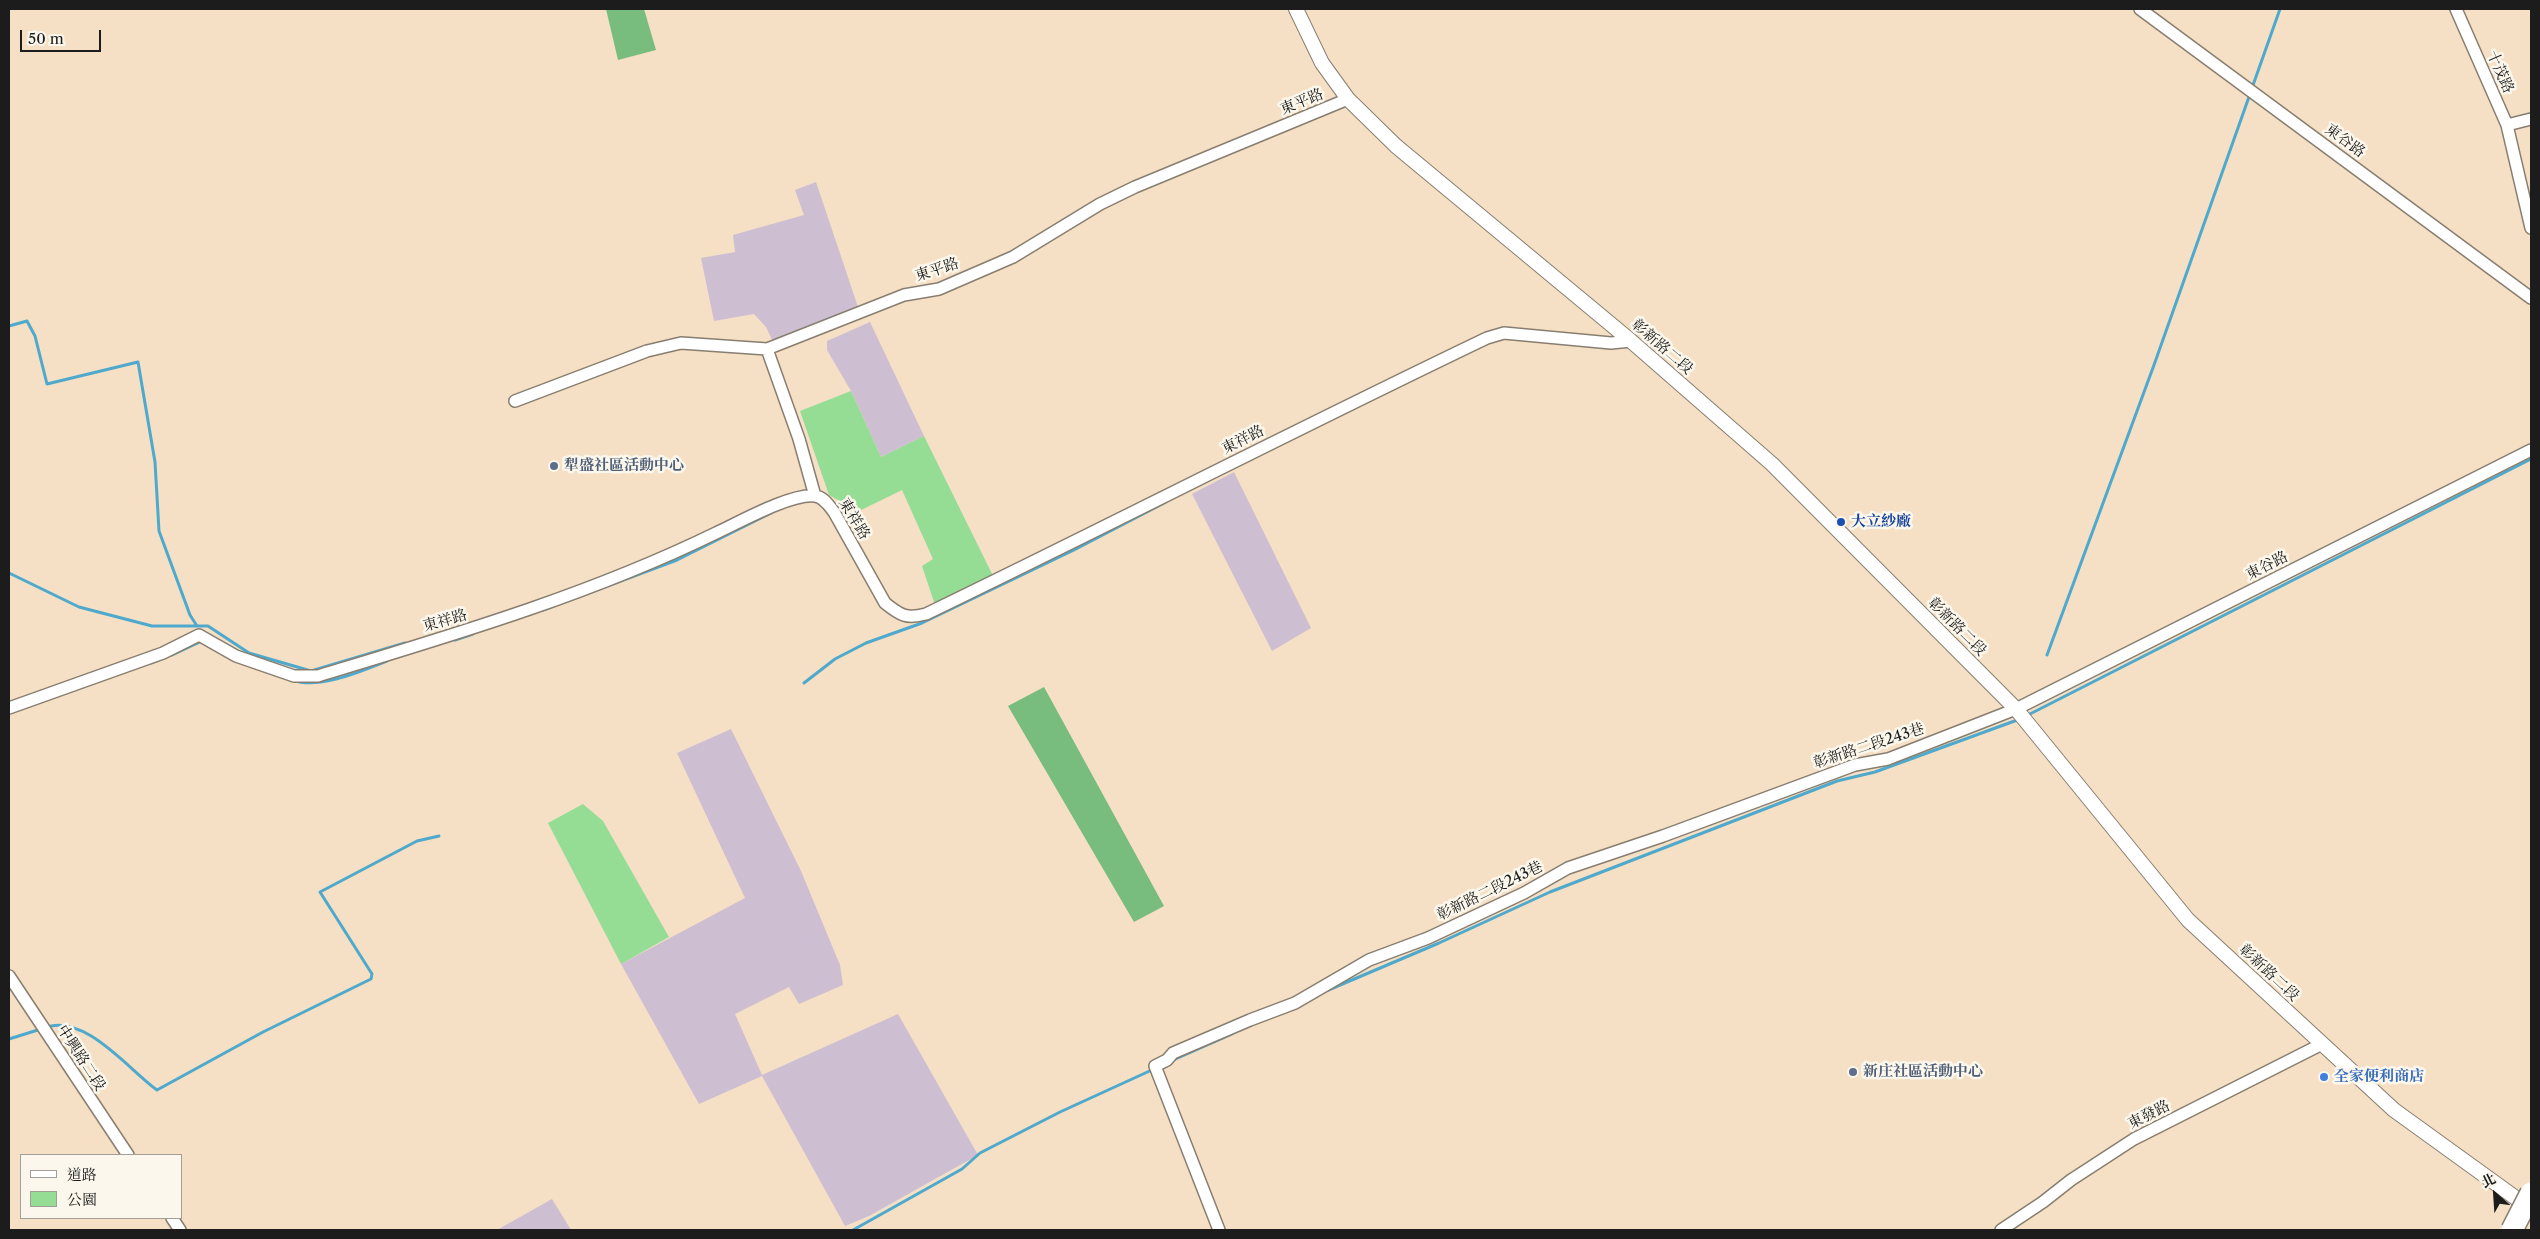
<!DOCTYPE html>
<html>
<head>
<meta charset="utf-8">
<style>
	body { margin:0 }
	#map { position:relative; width:2540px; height:1239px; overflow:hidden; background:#f5e0c5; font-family:"Libre Caslon Text","Noto Serif TC",serif }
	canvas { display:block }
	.frame { position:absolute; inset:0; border:10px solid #1c1c1c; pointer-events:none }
	.legend { position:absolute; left:20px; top:1154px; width:162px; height:65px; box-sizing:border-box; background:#fbf7ec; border:1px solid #a29f99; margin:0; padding:6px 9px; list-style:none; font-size:15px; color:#1c1c1c }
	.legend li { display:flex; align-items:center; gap:10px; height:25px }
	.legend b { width:25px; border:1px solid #a29f99 }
	.north { position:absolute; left:2470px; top:1169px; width:50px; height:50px; -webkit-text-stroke:4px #fbf7ec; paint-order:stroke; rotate:334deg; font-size:14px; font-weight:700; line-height:20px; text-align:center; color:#1c1c1c }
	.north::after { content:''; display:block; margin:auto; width:18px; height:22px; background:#1c1c1c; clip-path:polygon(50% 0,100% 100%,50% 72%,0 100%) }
	.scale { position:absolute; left:20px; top:30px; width:81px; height:22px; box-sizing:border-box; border:2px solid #1c1c1c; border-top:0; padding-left:6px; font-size:15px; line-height:18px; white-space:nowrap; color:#1c1c1c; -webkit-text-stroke:4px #fbf7ec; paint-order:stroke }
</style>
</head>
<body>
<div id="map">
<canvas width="2540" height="1239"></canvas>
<div class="frame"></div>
<ul class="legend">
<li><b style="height:6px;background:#fff"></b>道路</li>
<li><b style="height:14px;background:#95dc95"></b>公園</li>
</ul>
<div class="north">北</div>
<div class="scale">50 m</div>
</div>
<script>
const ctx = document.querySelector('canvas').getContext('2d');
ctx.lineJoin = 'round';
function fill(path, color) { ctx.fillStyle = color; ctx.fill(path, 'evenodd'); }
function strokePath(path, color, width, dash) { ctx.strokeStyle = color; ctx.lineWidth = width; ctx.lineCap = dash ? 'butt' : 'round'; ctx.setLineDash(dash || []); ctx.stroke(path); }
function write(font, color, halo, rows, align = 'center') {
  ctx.font = font + ' "Libre Caslon Text","Noto Serif TC",serif'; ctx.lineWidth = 5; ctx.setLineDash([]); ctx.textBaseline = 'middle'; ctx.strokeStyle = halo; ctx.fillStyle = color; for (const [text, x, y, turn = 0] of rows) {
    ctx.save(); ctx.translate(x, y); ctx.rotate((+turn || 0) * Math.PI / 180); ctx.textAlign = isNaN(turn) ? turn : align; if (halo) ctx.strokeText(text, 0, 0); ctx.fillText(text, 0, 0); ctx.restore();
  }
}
const industrial = new Path2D(`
	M816,182L859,310L775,346L766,327L754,314L714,321L701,258L735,252L733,235L804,215L795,190Z
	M870,322L924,436L881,457L851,391L827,350V341Z
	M1234,472L1311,628L1272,651L1192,494Z
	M731,729L801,871L840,965L843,985L799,1004L789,987L735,1014L762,1075L898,1014L978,1155L869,1216L845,1226L762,1076L699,1104L621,964L745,898L677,753Z
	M552,1199L571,1230H497Z`);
const green = new Path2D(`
	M851,391L881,457L924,436L997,584L937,611L922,566L933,559L902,490L851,515L838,500L829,495L800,411Z
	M583,804L603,821L669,937L621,964L548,823Z`);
const forest = new Path2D(`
	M606,9H644L656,50L618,60Z
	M1044,687L1164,906L1134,922L1008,706Z`);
const stream = new Path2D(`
	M2252,88L2280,9
	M9,326L27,321L35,336L47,384L138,362L155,462L159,531L190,615L197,626
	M9,573L79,607L152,626H208L249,653L311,671L405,643
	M543,610L677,560L771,513
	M455,640L473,634
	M172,655L202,641
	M2047,655L2154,365L2250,94
	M151,663L164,658
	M293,680C318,690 362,671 387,661
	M804,683L835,659L866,643L922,623L1074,550L1166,502
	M2026,716L2531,459
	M1326,991L1439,943L1550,892L1837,781L1875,772L2020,719
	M47,1027C86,1015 128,1069 157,1090L263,1032L371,979L372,974L320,892L417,841L439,836
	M9,1039L41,1029
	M1171,1061L1232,1034
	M853,1230L962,1169L980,1153L1060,1112L1154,1069`);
const minor = new Path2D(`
	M2140,9L2531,298
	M2456,9L2507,125L2531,228
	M2507,125L2531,119
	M767,349L799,439L815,496
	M515,401L647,351L681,343L767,349L904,295L939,289L1013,257L1100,204L1135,187L1348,99
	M9,708L163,653L199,635L236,656L294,676H318C453,635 589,595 716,533C738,523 791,493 815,496C824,497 829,506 834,512L885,603C901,616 907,619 926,614C1114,523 1299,428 1487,338L1504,333L1611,343L1631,341
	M9,976L128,1155
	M172,1218L180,1230
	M1219,1230L1155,1066L1167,1060L1173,1053L1250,1020L1295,1003L1369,960L1428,938L1524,893L1568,868L1663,836L1855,765L1888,759L2016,709L2531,450
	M2001,1230L2043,1202L2071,1180L2134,1139L2322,1044`);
const tertiary = new Path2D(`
	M1296,9L1322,63L1348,99L1396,146L1631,341L1772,464L2016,709L2188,920L2394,1110L2531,1209`);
const motorwayBridge = new Path2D(`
	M2512,1230L2531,1193`);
const markers = [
	[554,466,5,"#5c6f8a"],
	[1841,522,5,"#1a4fb4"],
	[1853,1072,5,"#5c6f8a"],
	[2324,1077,5,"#3f7fe0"]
];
const streetNames = [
	["十茂路",2500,72,66],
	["東平路",1302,102,-22],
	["東谷路",2345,141,36],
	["東平路",937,270,-18],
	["彰新路二段",1662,347,41],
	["東祥路",1243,440,-27],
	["東祥路",854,519,59],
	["東谷路",2267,566,-27],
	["東祥路",445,621,-16],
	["彰新路二段",1957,627,45],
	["彰新路二段243巷",1869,746,-18],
	["彰新路二段243巷",1490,891,-26],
	["彰新路二段",2269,973,43],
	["中興路二段",81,1058,57],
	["東發路",2149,1115,-27]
];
const serviceNames = [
	["犁盛社區活動中心",564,466],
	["新庄社區活動中心",1863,1072]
];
const transitNames = [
	["大立紗廠",1851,522]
];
const shopNames = [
	["全家便利商店",2334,1077]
];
fill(industrial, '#cdbed2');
fill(green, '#95dc95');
fill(forest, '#78bc7e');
strokePath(stream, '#4ea9cc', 3);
strokePath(minor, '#887e70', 14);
strokePath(tertiary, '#887e70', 16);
strokePath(minor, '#fff', 11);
strokePath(tertiary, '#fff', 14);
strokePath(motorwayBridge, '#887e70', 24, []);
strokePath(motorwayBridge, '#fff', 21);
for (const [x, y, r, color] of markers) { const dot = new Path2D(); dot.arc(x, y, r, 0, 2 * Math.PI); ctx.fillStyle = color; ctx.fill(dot); strokePath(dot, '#fbf7ec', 2); }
write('15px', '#1c1c1c', '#fbf7ec', streetNames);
write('bold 15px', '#4e5e75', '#fbf7ec', serviceNames, 'left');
write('bold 15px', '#164399', '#fbf7ec', transitNames, 'left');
write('bold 15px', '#366cbe', '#fbf7ec', shopNames, 'left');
</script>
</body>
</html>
